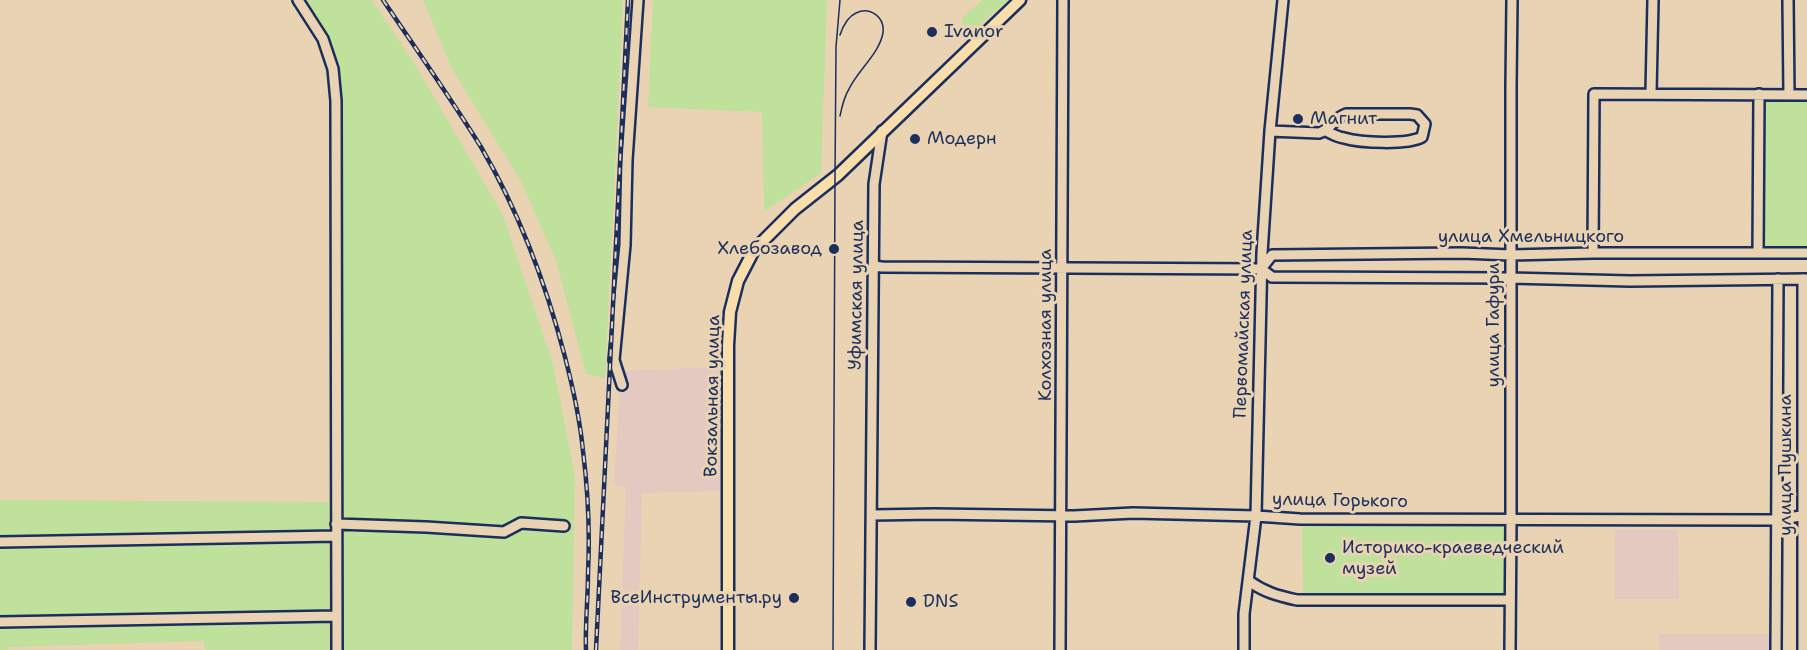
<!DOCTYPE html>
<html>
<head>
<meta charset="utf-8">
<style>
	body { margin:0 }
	canvas { display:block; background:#e9d3b2 }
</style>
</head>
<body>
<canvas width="1807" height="650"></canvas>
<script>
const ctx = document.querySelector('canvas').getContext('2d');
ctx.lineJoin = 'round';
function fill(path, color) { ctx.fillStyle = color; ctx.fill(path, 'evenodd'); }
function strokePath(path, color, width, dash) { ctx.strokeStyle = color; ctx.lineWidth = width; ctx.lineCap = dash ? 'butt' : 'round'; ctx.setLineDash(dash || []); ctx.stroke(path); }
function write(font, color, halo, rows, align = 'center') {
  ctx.font = font + ' "Shantell Sans",sans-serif'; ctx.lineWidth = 6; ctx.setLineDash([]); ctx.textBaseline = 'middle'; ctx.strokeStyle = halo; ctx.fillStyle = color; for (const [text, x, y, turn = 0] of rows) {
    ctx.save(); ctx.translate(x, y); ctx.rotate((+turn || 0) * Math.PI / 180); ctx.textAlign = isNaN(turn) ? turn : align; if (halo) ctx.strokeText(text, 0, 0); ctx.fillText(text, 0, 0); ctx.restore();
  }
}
const built = new Path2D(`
	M720,367V491L642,493L638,650H620L626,488L614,485L621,371Z
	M1615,530H1678L1679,599H1615Z
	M1659,634H1772V650H1659Z`);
const green = new Path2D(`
	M304,0H372L416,66L503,215L553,364L575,477L572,650H342L339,79L335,54Z
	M423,0H623L605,378L586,374L556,261L522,183L452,69Z
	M653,0H827L821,173L764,212L762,112L648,107Z
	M982,0H1008L974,30L963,27L962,18Z
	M1763,97H1807V250L1763,249Z
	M0,500L329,502V650H205L204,641L9,647L8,650H0Z
	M1502,524L1508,529L1506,590L1503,594L1498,597L1306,598L1303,594L1302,531L1303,526L1306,525Z`);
const minor = new Path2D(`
	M298,0L323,39L333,69L336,101L337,650
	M1788,0L1789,95
	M1651,93L1653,0
	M1270,131L1319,133C1332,129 1332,119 1346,114H1410L1417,115L1425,124L1422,137C1407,145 1361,143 1344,138C1337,137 1332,134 1326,131
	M1593,253L1594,94L1807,95
	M1758,253L1759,94
	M873,266L882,267L1261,269L1272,277L1510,278L1630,281L1807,279
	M1261,269L1272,255L1462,253L1511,255L1593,253H1807
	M622,385L614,360L625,245L627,160L638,0
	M872,515L934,514L1074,516L1133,513L1256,516L1300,519L1776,520L1807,515
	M336,524L426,527L504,532L521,523L564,526
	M0,542L336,536
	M1249,581C1264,592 1278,596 1297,600H1510
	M0,622L336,616
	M870,650L874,184L882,131
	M1060,650L1063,0
	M1244,650V614L1256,516L1262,253L1270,131L1283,0
	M1510,650L1511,520V86L1512,0
	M1776,650L1778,279
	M1803,650V279`);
const major = new Path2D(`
	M728,650V345L730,312L738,281L754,250L795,209L838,175L1020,0`);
const tram = new Path2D(`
	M840,35C843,26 847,17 856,13C870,6 885,17 883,33C879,54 858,70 849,89C844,97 842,106 840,116
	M833,650L835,178L836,47L840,0`);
const rail = new Path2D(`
	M383,0C416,49 450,97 481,147C519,212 546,284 565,357C573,388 580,419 583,451C588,491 590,532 588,573C588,599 585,624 586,650
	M596,650L628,0`);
const markers = [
	[932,32,6,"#1b2f5e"],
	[1298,119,6,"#1b2f5e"],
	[915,139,6,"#1b2f5e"],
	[834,249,6,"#1b2f5e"],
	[1330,558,6,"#1b2f5e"],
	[794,598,6,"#1b2f5e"],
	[911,602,6,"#1b2f5e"]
];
const poiNames = [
	["Ivanor",944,32],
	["Магнит",1310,119],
	["Модерн",927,139],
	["Хлебозавод",822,249,"right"],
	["Историко-краеведческий",1342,548],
	["музей",1342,569],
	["ВсеИнструменты.ру",782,598,"right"],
	["DNS",923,602]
];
const streetNames = [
	["улица Хмельницкого",1531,237],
	["Уфимская улица",857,295,-89],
	["Первомайская улица",1244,324,-88],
	["Колхозная улица",1046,325,-90],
	["улица Гафури",1494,325,-90],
	["Вокзальная улица",713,396,-89],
	["улица Пушкина",1786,465,-90],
	["улица Горького",1340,501,1]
];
fill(built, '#e3c9c0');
fill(green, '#bfe19b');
strokePath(minor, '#1b2f5e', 14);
strokePath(major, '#1b2f5e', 15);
strokePath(minor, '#e9d3b2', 9);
strokePath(major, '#f9deab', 10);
strokePath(tram, '#1b2f5e', 1.5);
strokePath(rail, '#1b2f5e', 4.5);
strokePath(rail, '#e9d3b2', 2, [7]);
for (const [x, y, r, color] of markers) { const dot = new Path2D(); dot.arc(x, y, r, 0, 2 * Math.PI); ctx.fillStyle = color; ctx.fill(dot); strokePath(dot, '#e9d3b2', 2); }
write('18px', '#1b2f5e', '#e9d3b2', poiNames, 'left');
write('18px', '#1b2f5e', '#e9d3b2', streetNames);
</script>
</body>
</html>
